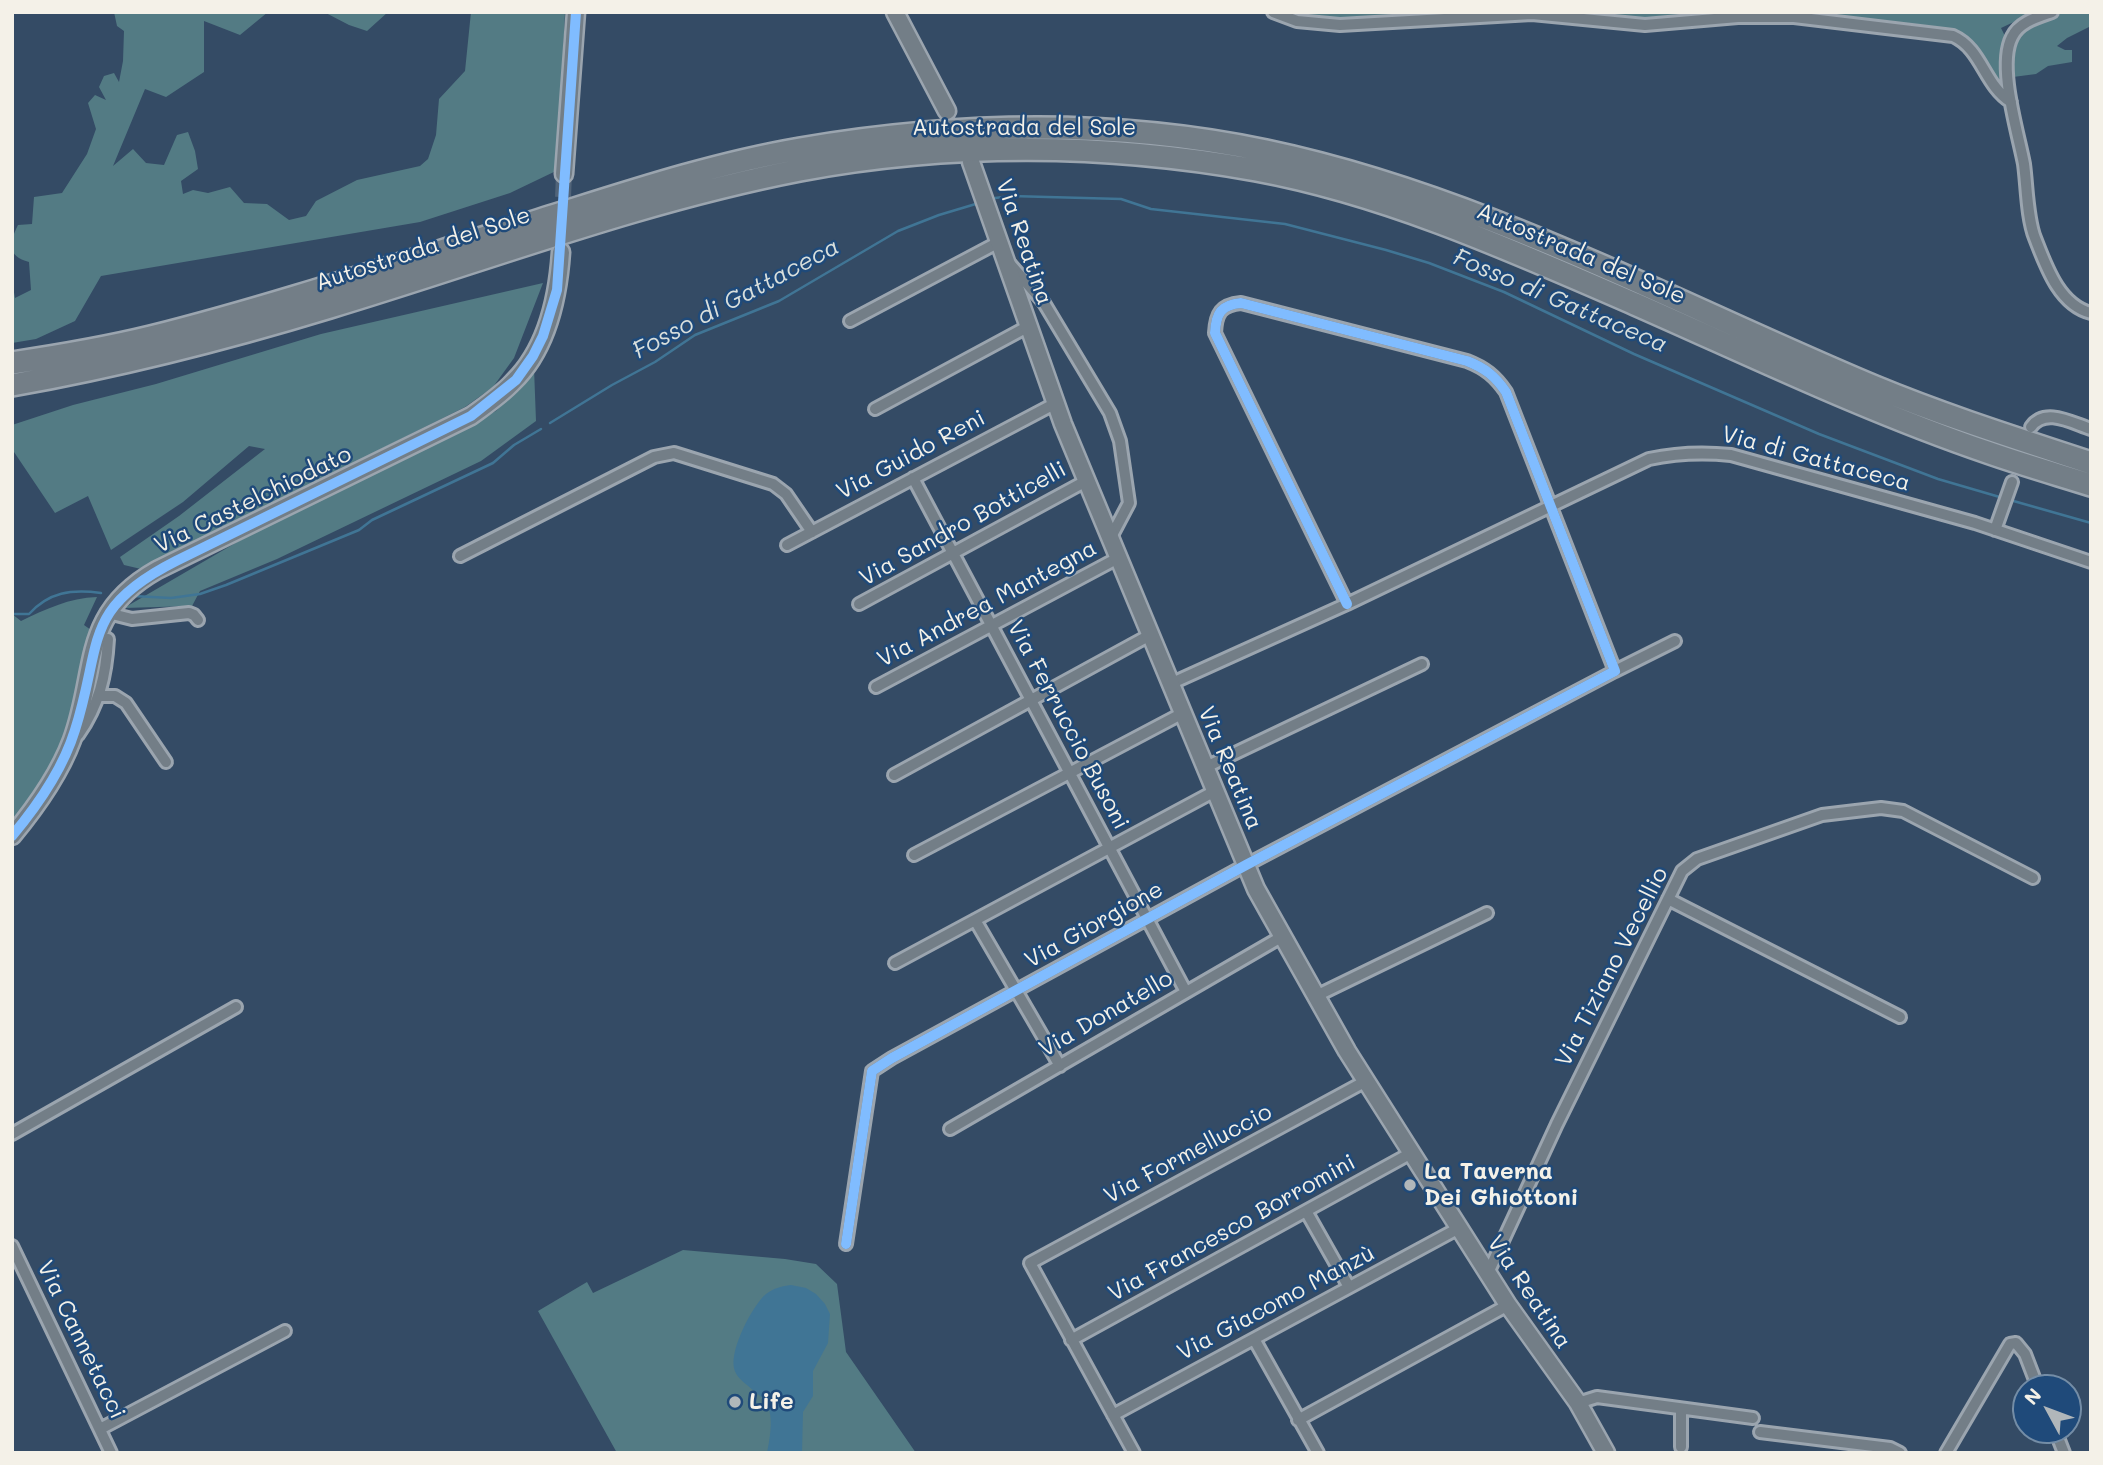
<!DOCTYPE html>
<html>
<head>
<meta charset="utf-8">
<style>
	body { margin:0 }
	#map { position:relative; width:2103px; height:1465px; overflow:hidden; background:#344b65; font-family:Mali,sans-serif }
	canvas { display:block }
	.frame { position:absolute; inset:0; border:14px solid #f4f1e8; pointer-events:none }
	.north { position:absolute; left:2012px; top:1374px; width:70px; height:70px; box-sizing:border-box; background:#1f4a7a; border:2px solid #748da6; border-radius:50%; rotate:311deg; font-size:19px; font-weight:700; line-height:28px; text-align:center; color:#f4f1e8 }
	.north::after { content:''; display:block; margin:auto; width:24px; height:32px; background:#b1b7ba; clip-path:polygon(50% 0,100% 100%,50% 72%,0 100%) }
</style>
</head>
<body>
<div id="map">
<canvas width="2103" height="1465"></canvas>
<div class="frame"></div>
<div class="north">N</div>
</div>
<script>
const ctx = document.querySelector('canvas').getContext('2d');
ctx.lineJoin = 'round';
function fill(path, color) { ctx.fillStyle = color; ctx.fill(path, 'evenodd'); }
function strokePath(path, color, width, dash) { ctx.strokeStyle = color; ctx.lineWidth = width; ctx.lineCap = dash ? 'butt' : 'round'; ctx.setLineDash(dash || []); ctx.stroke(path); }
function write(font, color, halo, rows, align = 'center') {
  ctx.font = font + ' Mali,sans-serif'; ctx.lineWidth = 5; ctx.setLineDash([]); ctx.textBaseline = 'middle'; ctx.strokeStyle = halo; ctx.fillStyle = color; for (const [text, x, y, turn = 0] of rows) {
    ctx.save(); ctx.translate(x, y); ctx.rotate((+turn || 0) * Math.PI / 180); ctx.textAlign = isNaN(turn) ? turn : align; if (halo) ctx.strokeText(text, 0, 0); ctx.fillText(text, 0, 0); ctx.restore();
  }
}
const green = new Path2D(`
	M114,12H268L240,35L204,21V72L166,97L145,89L113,166L133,149L146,163L164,165L177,135L188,132L195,151L198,169L181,181L183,194L193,190L208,193L230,187L244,203L267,204L289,220L306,216L316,201L357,180L420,166L428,159L436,135L439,99L465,71L471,12H565L558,170L510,193L420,222L101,276L75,321L36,339L12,343V281L15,298L31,290L29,262C7,256 9,243 18,225L32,224L34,197L62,193L87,154L96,129L88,103L95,95L106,100L99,87L104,76L114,73L119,82L123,61L124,31L117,26Z
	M324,12H388L367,31L349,25Z
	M1281,12H1509L1313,21Z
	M1535,12H2091V26L2067,38L2057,46L2065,50H2072V62L2048,66L2036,74L2013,77C2006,58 2014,40 2024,24L2018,20L2001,28L2006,38L2004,92L1967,39L1959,34L1793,14L1623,21L1589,14L1582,16Z
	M543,283L514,358L493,387L465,407L141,569L124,565L120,557L179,516L265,449L249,446L183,502L111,550L88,496L55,513L12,449V425L73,405L156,384L321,334Z
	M534,368L536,421L481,461L277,559L200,591L192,606L124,608L275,520L496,411Z
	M97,597L84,625L91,630L72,722L65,741L45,780L12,824V614L21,621C46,609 69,598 97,597Z
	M683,1250L785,1259L816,1264L837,1284L846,1352L916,1453H617L538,1311L587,1282L593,1293Z`);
const water = new Path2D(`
	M791,1285L806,1288L816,1294L825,1304L830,1314L828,1343L813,1371V1396L803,1412L802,1453H767C770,1438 775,1412 764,1400C759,1394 752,1390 747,1385C742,1381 735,1375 734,1368C730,1349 752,1306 766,1294C774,1288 782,1286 791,1285Z`);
const stream = new Path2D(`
	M995,198L1011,196L1121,199L1151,209L1285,224L1386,250L1429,263L1504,292L1634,354L1819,434L1938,479L2003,498
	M550,423L612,385L655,362L695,335L779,301L898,231L939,215L979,203
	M2010,500L2091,523
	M133,596L171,598L200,594L226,585L359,530L372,520L493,463L514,445L541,429
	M12,614H29C49,592 71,589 101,593`);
const secondaryTunnel = new Path2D(`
	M562,221L564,174`);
const street = new Path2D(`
	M1273,12L1297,21L1340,25L1532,14L1645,25L1738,17H1794L1953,36C1982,49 1984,85 2011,102
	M2052,12C2038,17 2019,22 2012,37C1997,66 2018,132 2024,164C2027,186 2027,218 2035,238C2046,266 2059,305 2091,313
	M1010,264L1044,303L1110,413L1120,441L1129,503L1110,539
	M850,321L999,242
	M875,409L1029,326
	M2031,427C2045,407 2072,423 2091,429
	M913,478L1186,992
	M1995,530L2012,482
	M787,545L1056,403
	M460,556L654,457L674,453L773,484L786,494L812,532
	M859,604L1086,481
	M108,613L132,619L189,613L194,615L198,620
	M1615,671L1675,641
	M1170,684L1347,604L1649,459C1677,453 1702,452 1731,455L1975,523L2091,562
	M876,687L1118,558
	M100,696H115L126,703L166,762
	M78,735C99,705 106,676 108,639
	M1206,767L1422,664
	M894,775L1150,635
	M914,855L1183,713
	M1668,899L1900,1017
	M975,920L1060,1066
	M895,963L1215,791
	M1316,996L1487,913
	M950,1129L1283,936
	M12,1134L236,1007
	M1306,1211L1349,1287
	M846,1244L872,1071L892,1058L1246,865L1615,671L1506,392C1495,376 1485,368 1467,361L1241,303C1221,305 1216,313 1215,333L1347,604
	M12,1246L111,1453
	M1488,1273L1557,1124L1682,871L1697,859L1822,815L1881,808L1903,811L2033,878
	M1254,1339L1318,1453
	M1071,1340L1413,1152
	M1578,1403L1597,1397L1753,1418
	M1113,1415L1459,1228
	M1298,1420L1508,1305
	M100,1429L285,1331
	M2055,1430L2064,1453
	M1760,1432L1890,1448L1900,1453
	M1681,1447V1409
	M1134,1453L1030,1263L1366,1081
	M1946,1453L2010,1344L2016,1343L2025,1354L2038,1388`);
const secondary = new Path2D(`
	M895,12L947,111
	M971,162L1063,424L1256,889L1347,1051L1508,1305L1578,1403L1606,1453
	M564,174L576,12
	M12,836C36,807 59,775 72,740C98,669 79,614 157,570L471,416C486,405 501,395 513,382C547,349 558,297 561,252`);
const highway = new Path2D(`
	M12,363C59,356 106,348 151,337C278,305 402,263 527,224C617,196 707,165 800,149C953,123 1114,119 1266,151C1480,196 1674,303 1875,387C1945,416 2018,439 2091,463
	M12,385C119,366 225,339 330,307C486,260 640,201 800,170C950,142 1106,143 1256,170C1387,194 1513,251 1635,304C1751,355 1867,411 1987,452C2021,464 2056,474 2091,485`);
const cycleway = new Path2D(`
	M12,836C38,805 63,769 75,730C103,643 81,609 176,561L471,416L516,380L533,356L543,336L557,290L576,12
	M846,1244L872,1071L892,1058L1246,865L1615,671L1506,392C1495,376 1485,368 1467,361L1241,303C1221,305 1216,313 1215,333L1347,604`);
const markers = [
	[1410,1185,7,"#b1b7ba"],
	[735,1402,7,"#b1b7ba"]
];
const streetNames = [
	["Autostrada del Sole",1024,128],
	["Via Reatina",1024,242,71],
	["Autostrada del Sole",423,249,-18],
	["Autostrada del Sole",1581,254,23],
	["Via Guido Reni",911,455,-28],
	["Via di Gattaceca",1816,459,15],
	["Via Castelchiodato",253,500,-26],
	["Via Sandro Botticelli",963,524,-29],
	["Via Andrea Mantegna",987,604,-28],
	["Via Ferruccio Busoni",1068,725,62],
	["Via Reatina",1230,768,67],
	["Via Giorgione",1094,925,-29],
	["Via Tiziano Vecellio",1612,967,-63],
	["Via Donatello",1106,1014,-30],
	["Via Formelluccio",1188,1154,-28],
	["Via Francesco Borromini",1232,1228,-29],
	["Via Reatina",1529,1292,56],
	["Via Giacomo Manzù",1276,1303,-28],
	["Via Cannetacci",81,1340,64]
];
const poiNames = [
	["La Taverna",1424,1172],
	["Dei Ghiottoni",1424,1198],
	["Life",749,1402]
];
const waterNames = [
	["Fosso di Gattaceca",736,299,-28],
	["Fosso di Gattaceca",1560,301,23]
];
fill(green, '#537b84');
fill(water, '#407595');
strokePath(stream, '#407595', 2.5);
strokePath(secondaryTunnel, '#516479', 16, [16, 8]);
strokePath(street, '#9ba5af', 16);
strokePath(secondary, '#9ba5af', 21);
strokePath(highway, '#9ba5af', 26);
strokePath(street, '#737e87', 10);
strokePath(secondary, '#737e87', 16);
strokePath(highway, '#737e87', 21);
strokePath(cycleway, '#80bcff', 10);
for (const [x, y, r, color] of markers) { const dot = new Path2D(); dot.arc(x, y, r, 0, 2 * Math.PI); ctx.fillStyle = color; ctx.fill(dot); strokePath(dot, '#1f4a7a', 2.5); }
write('23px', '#f4f1e8', '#1f4a7a', streetNames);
write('bold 23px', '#f4f1e8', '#1f4a7a', poiNames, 'left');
write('italic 24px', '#d9dfdc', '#1f4a7a', waterNames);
</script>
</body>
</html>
